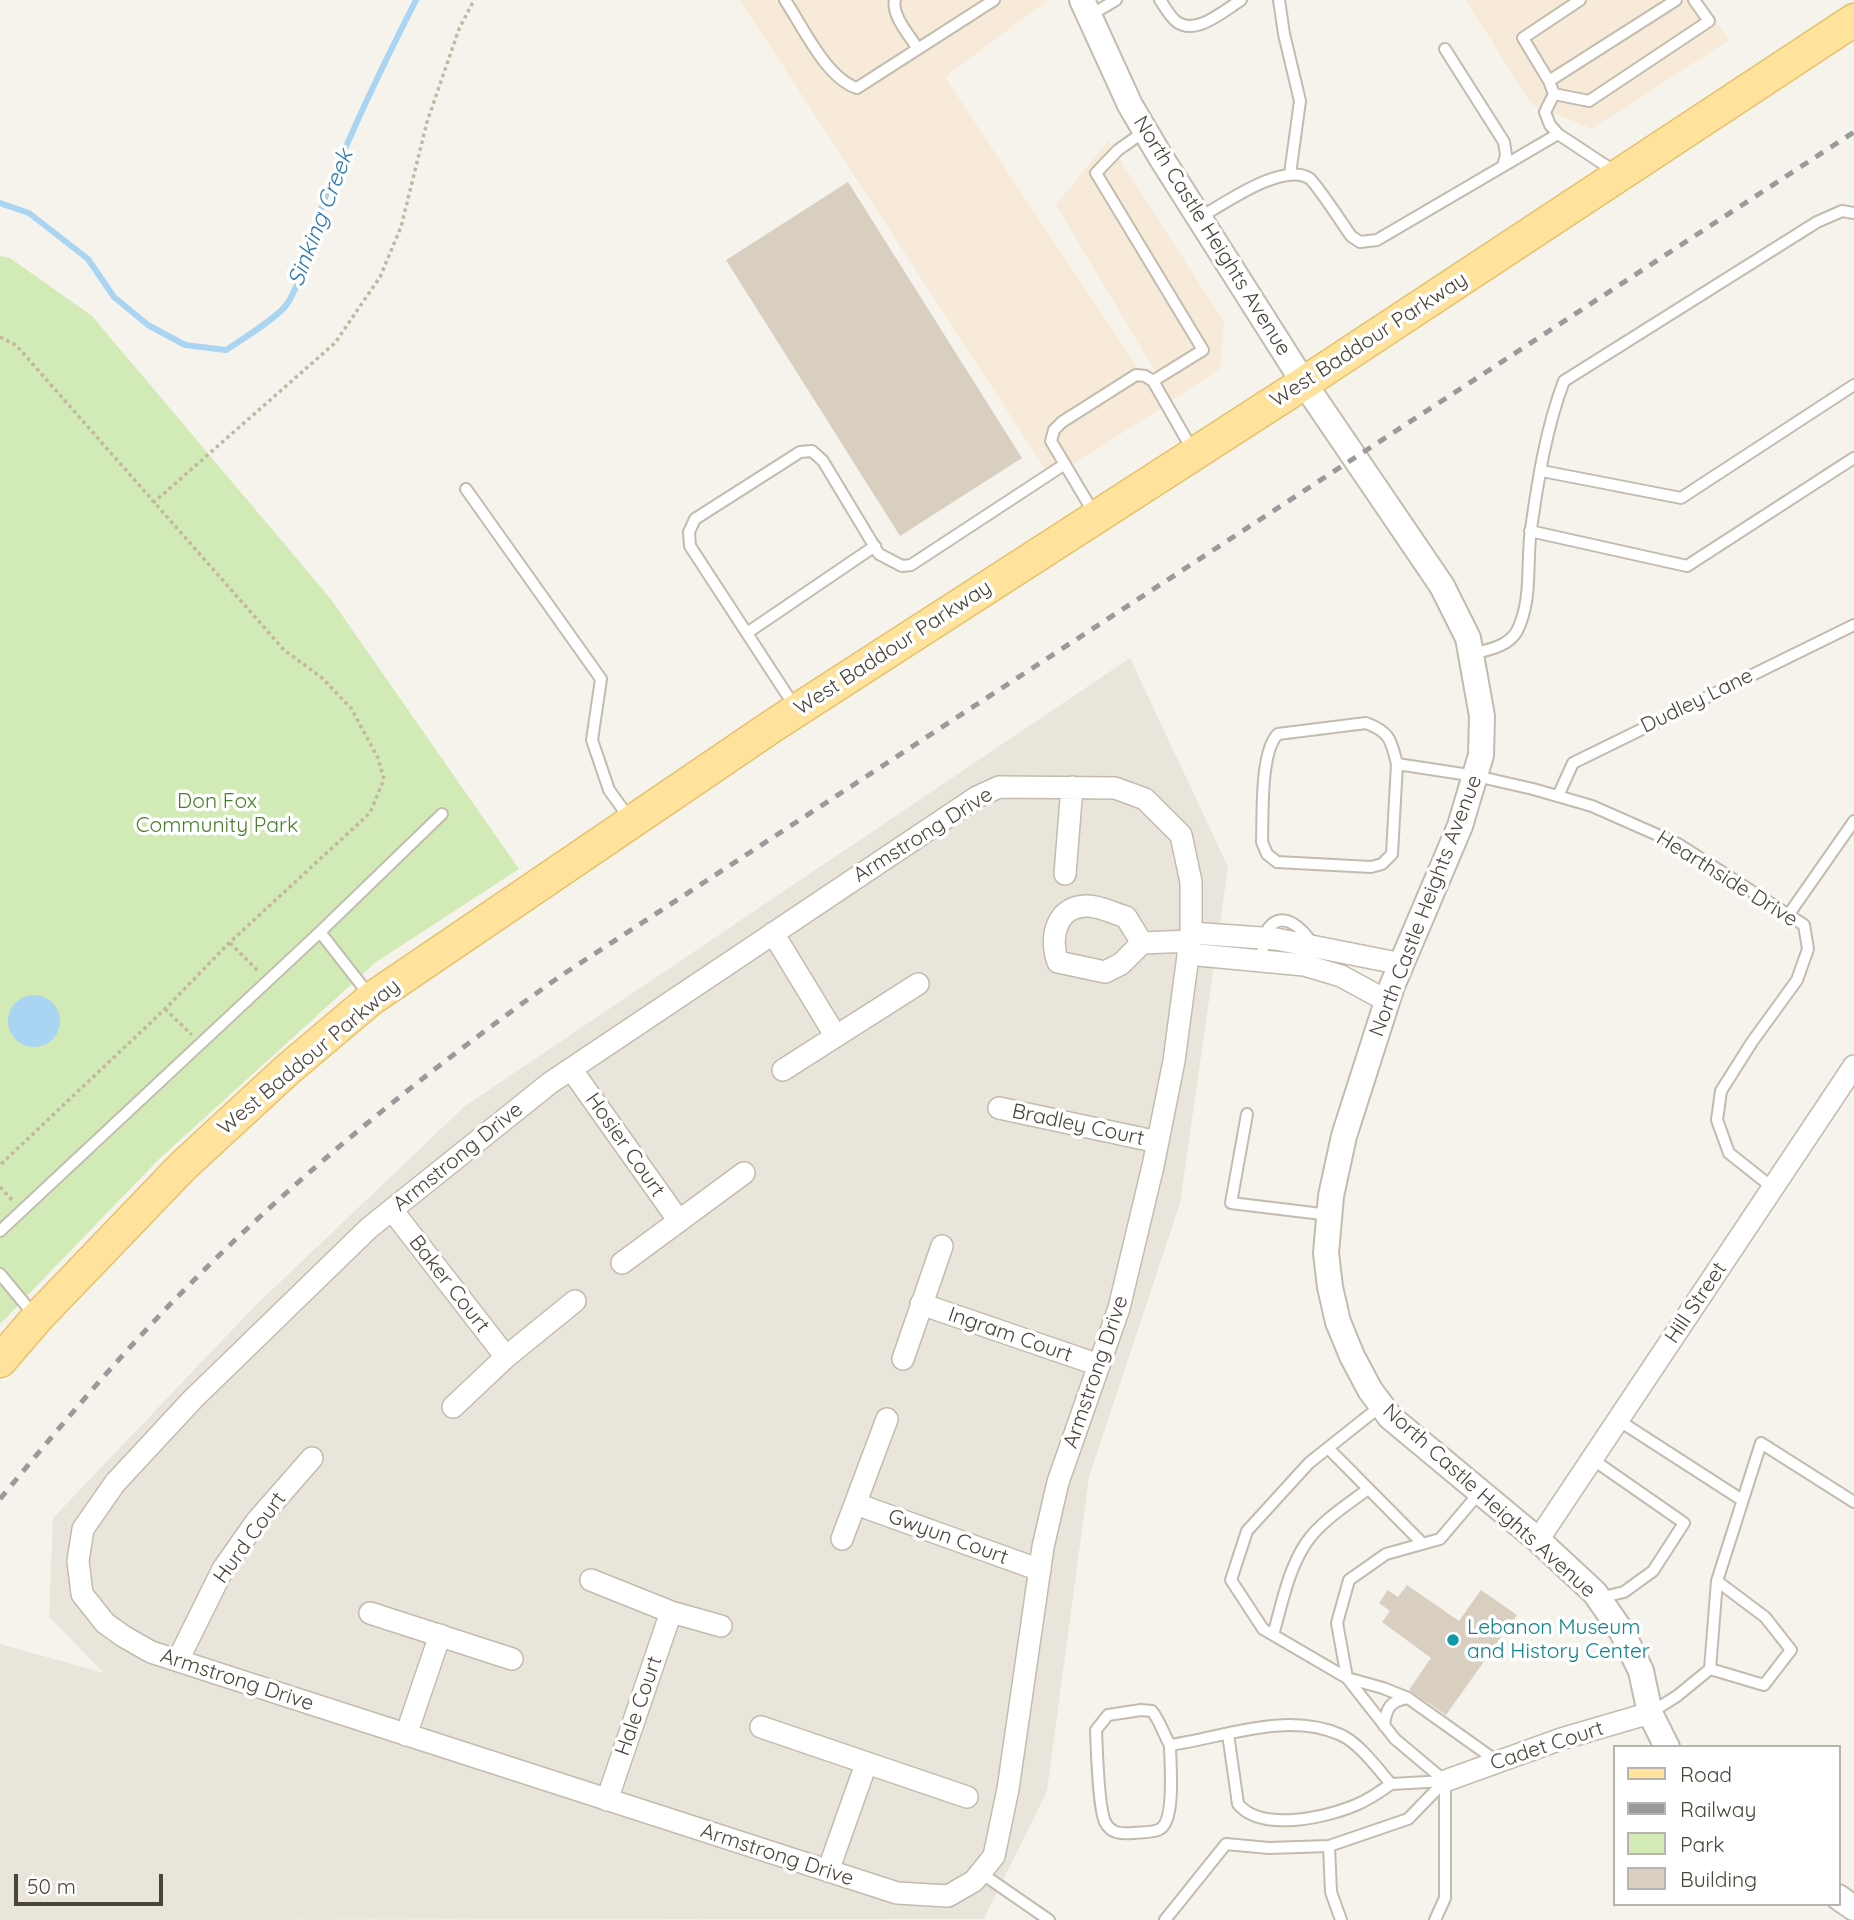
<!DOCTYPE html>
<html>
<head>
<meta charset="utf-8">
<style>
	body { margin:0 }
	#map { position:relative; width:1854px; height:1920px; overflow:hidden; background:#f6f3ec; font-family:Quicksand,sans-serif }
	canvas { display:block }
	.legend { position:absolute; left:1613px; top:1745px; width:228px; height:161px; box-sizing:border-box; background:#fff; border:2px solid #b7b4b0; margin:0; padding:9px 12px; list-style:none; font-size:21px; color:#4b4439 }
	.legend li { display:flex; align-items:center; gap:14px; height:35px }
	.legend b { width:35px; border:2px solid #b7b4b0 }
	.scale { position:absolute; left:14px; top:1874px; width:149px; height:32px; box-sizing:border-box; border:4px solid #4b4439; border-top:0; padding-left:9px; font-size:21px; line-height:24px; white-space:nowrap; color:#4b4439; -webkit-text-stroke:5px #fff; paint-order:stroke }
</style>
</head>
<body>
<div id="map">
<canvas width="1854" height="1920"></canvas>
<ul class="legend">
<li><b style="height:9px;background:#ffe39c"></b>Road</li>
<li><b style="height:9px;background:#9a9a9a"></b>Railway</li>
<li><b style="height:19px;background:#d2eab5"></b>Park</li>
<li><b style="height:19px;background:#d8cfc1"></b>Building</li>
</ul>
<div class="scale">50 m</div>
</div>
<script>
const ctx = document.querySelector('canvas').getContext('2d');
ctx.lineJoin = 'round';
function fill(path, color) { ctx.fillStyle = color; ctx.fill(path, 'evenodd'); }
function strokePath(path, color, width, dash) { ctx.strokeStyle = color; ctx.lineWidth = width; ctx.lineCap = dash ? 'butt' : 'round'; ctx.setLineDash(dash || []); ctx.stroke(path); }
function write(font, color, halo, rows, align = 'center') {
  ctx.font = font + ' Quicksand,sans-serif'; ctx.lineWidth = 7; ctx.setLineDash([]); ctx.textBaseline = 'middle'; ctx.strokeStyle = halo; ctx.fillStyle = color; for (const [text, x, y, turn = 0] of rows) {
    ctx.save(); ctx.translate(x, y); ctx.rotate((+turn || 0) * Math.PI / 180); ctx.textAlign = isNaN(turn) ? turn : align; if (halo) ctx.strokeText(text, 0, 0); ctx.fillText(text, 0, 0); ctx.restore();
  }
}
const residential = new Path2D(`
	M1130,658L1228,867L1180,1203L1089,1477L1047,1791L984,1919L0,1920V1644L104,1673L49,1617L53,1518L254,1307L465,1106Z`);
const commercial = new Path2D(`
	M740,0H1048L945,77L1163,407L1051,478Z
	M1466,0H1702L1729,40L1592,129L1531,104Z
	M1108,141L1224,322L1220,369L1172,400L1056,205Z`);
const green = new Path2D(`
	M0,256L10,258L92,316L330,598L519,869L376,962L157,1161L0,1324Z`);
const water = new Path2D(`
	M8 1021a26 26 0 1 1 52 0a26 26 0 1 1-52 0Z`);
const stream = new Path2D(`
	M0,203L29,213L88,259L114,297L148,325L185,345L226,350C241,340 281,316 289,301C309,265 314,222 330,185C355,122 385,61 416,0`);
const building = new Path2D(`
	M848,182L1022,458L900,536L726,260Z
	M1407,1585L1459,1621L1481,1590L1517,1615L1446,1715L1409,1690L1431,1658L1382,1622L1390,1611L1379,1603L1388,1590L1398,1597Z`);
const path = new Path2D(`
	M0,337L16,345L284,650L321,677L351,708L378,758L384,779L370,813L229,943L165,1009L0,1165
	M153,503L335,343L380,277L401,227L427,122L459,29L474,0
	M230,943L259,972
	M165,1009L192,1035
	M0,1187L13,1201`);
const service = new Path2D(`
	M785,0C803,27 826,78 857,88L994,0
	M895,0C891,15 910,36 918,49
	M1160,0C1165,7 1170,17 1177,22C1196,36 1225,10 1241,0
	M1279,0L1284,34L1300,101L1290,174
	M1089,16L1116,0
	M1445,49L1504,142L1506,155L1503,166
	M1549,81L1676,0
	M1554,94L1589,101L1709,21L1694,0
	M1145,131L1118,150L1096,173L1203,350L1153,381L1193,451
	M1558,134L1550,125L1545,112L1554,94L1549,81L1523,38L1580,0
	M1199,218C1224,204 1282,162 1309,178C1316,183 1344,226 1351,236L1360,242L1377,240L1558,134L1617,173
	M1542,471L1681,498L1854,385
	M466,489L601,679L592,740L609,790L630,819
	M1095,515L1051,441L1054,430L1062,422L1136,375L1145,376L1153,381
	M1530,531L1687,566L1854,458
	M747,633L875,546
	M1471,654C1487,650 1508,647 1517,631C1533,599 1526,563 1531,529C1538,480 1546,428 1564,381L1817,222L1842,211L1854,213
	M795,707L690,546L689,532L695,519L800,452L812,451L823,461L879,554L902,566L911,565L1065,464
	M1397,764L1392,854L1382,864L1371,867L1277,862L1267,854L1262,842C1263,816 1260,751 1278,734L1366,723C1390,732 1391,740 1397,764L1476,776L1533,789L1592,806L1678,844L1804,925L1808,949L1797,980L1752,1042L1721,1091L1717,1120L1729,1153L1773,1188
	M1558,796L1573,763L1854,625
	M1789,914L1854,821
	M320,932L370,996
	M1262,960C1263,951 1262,940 1266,932C1281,906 1303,929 1313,945
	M1247,1114L1231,1203L1330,1215
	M0,1231L320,932L442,814
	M0,1274L34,1315
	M1382,1405L1309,1463L1247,1531L1231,1580L1263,1629L1347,1678L1337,1623L1349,1580L1386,1554L1440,1539L1480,1492
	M1618,1420L1742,1500
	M1328,1448L1423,1544
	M1592,1459L1684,1523L1653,1571L1624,1592L1599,1598
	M1717,1581L1761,1443L1854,1502
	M1273,1635C1282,1604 1288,1570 1306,1543C1321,1521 1347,1505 1368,1489
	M1347,1678L1383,1688L1408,1698L1498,1762
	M1347,1678L1395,1739L1445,1781
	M1650,1713L1677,1696L1710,1669L1764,1685L1791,1650L1765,1617L1717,1581L1710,1669
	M1384,1726C1386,1708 1390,1701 1408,1698
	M1228,1734L1238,1804C1262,1833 1329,1817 1358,1804C1370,1799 1381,1791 1391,1784
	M1170,1745C1170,1762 1176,1820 1160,1829C1154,1833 1141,1832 1133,1833C1122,1834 1111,1834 1105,1822C1098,1806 1097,1750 1096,1730L1108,1715L1141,1710L1152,1711C1160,1721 1163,1733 1170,1745C1225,1737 1287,1711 1341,1735C1359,1743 1378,1769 1391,1784L1445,1781
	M1329,1846L1331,1892L1341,1920
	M981,1873L1049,1920
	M1165,1920L1226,1844L1269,1848L1329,1846L1408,1819L1445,1781
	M1435,1920L1445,1898V1781`);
const minor = new Path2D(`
	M999,787L1115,788L1145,799L1181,835L1191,882V933L1174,1061L1153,1166L1119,1308L1058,1482L1043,1547L1008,1789L994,1856L974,1881L948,1896L897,1893L151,1652L123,1636L105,1623L82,1594L78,1561L83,1529L115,1483L193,1399L369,1228L550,1083L977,797Z
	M1065,874L1072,787
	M773,933L835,1035
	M1191,933L1276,939L1402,964
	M1142,943L1126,917C1115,914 1100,906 1088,906C1056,905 1049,938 1058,962L1105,972L1121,964L1142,943L1190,941
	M1188,954L1304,965L1341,976L1387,1001
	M571,1069L679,1221
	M783,1070L918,984
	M999,1108L1158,1142
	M392,1210L506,1357
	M622,1263L744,1173
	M921,1304L1099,1365
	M903,1359L942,1246
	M453,1407L506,1357L575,1301
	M856,1504L1040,1570
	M842,1539L887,1419
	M1538,1540L1854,1066
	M591,1580L671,1612L721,1626
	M370,1613L512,1659
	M178,1660L223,1569L256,1522L312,1458
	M761,1727L967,1797
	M406,1735L440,1635
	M1445,1781L1561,1739L1650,1713
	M607,1800L671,1612
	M828,1871L866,1764`);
const tertiary = new Path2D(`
	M1082,0L1130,105L1160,156L1304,383L1442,586L1468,638L1482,716L1481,755L1460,826L1392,986L1344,1136L1331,1196L1326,1253L1330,1287L1338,1322L1352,1356L1370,1390L1390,1417L1538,1540L1595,1593L1622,1632L1641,1671L1650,1713L1667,1747
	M1838,1897L1854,1908`);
const primary = new Path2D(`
	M0,1361L37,1318L183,1166L287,1070L371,999L774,725L1304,383L1854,20`);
const rail = new Path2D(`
	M0,1499C62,1424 125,1349 194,1280C307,1167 432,1067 562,975L1854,132`);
const markers = [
	[1453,1640,7,"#0f9aa8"]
];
const streetNames = [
	["North Castle Heights Avenue",1212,236,58],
	["West Baddour Parkway",1369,340,-33],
	["West Baddour Parkway",893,648,-33],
	["Dudley Lane",1697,701,-26],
	["Armstrong Drive",923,835,-32],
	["Hearthside Drive",1727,879,32],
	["North Castle Heights Avenue",1426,906,-69],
	["West Baddour Parkway",309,1057,-40],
	["Bradley Court",1078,1125,12],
	["Hosier Court",625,1145,55],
	["Armstrong Drive",458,1157,-39],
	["Baker Court",449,1284,52],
	["Hill Street",1696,1303,-56],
	["Ingram Court",1010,1335,19],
	["Armstrong Drive",1096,1372,-71],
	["North Castle Heights Avenue",1489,1501,42],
	["Gwyun Court",948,1537,20],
	["Hurd Court",250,1538,-54],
	["Armstrong Drive",237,1680,18],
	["Hale Court",639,1706,-71],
	["Cadet Court",1547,1746,-18],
	["Armstrong Drive",777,1855,18]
];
const parkNames = [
	["Don Fox",217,802],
	["Community Park",217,826]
];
const cultureNames = [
	["Lebanon Museum",1467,1628],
	["and History Center",1467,1652]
];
const waterNames = [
	["Sinking Creek",321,218,-69]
];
fill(residential, '#eae5da');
fill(commercial, '#f7ead8');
fill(green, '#d2eab5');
fill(water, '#a9d4f2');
strokePath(stream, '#a9d4f2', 6);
fill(building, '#d8cfc1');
strokePath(service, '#c2bbae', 14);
strokePath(minor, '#c2bbae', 24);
strokePath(tertiary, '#c2bbae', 28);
strokePath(primary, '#e6c16a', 35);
strokePath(path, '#c4b79f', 3.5, [3.5, 3.5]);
strokePath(service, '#fff', 10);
strokePath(minor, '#fff', 21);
strokePath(tertiary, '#fff', 24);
strokePath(primary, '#ffe39c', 32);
strokePath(rail, '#9a9a9a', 5, [9, 9]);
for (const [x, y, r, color] of markers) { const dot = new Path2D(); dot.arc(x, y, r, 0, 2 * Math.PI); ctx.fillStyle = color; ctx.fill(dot); strokePath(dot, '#fff', 2.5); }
write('21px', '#4b4439', '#fff', streetNames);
write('21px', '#4a7f2a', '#fff', parkNames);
write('21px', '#0d838f', '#fff', cultureNames, 'left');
write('italic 23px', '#2e7ab2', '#fff', waterNames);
</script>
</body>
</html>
